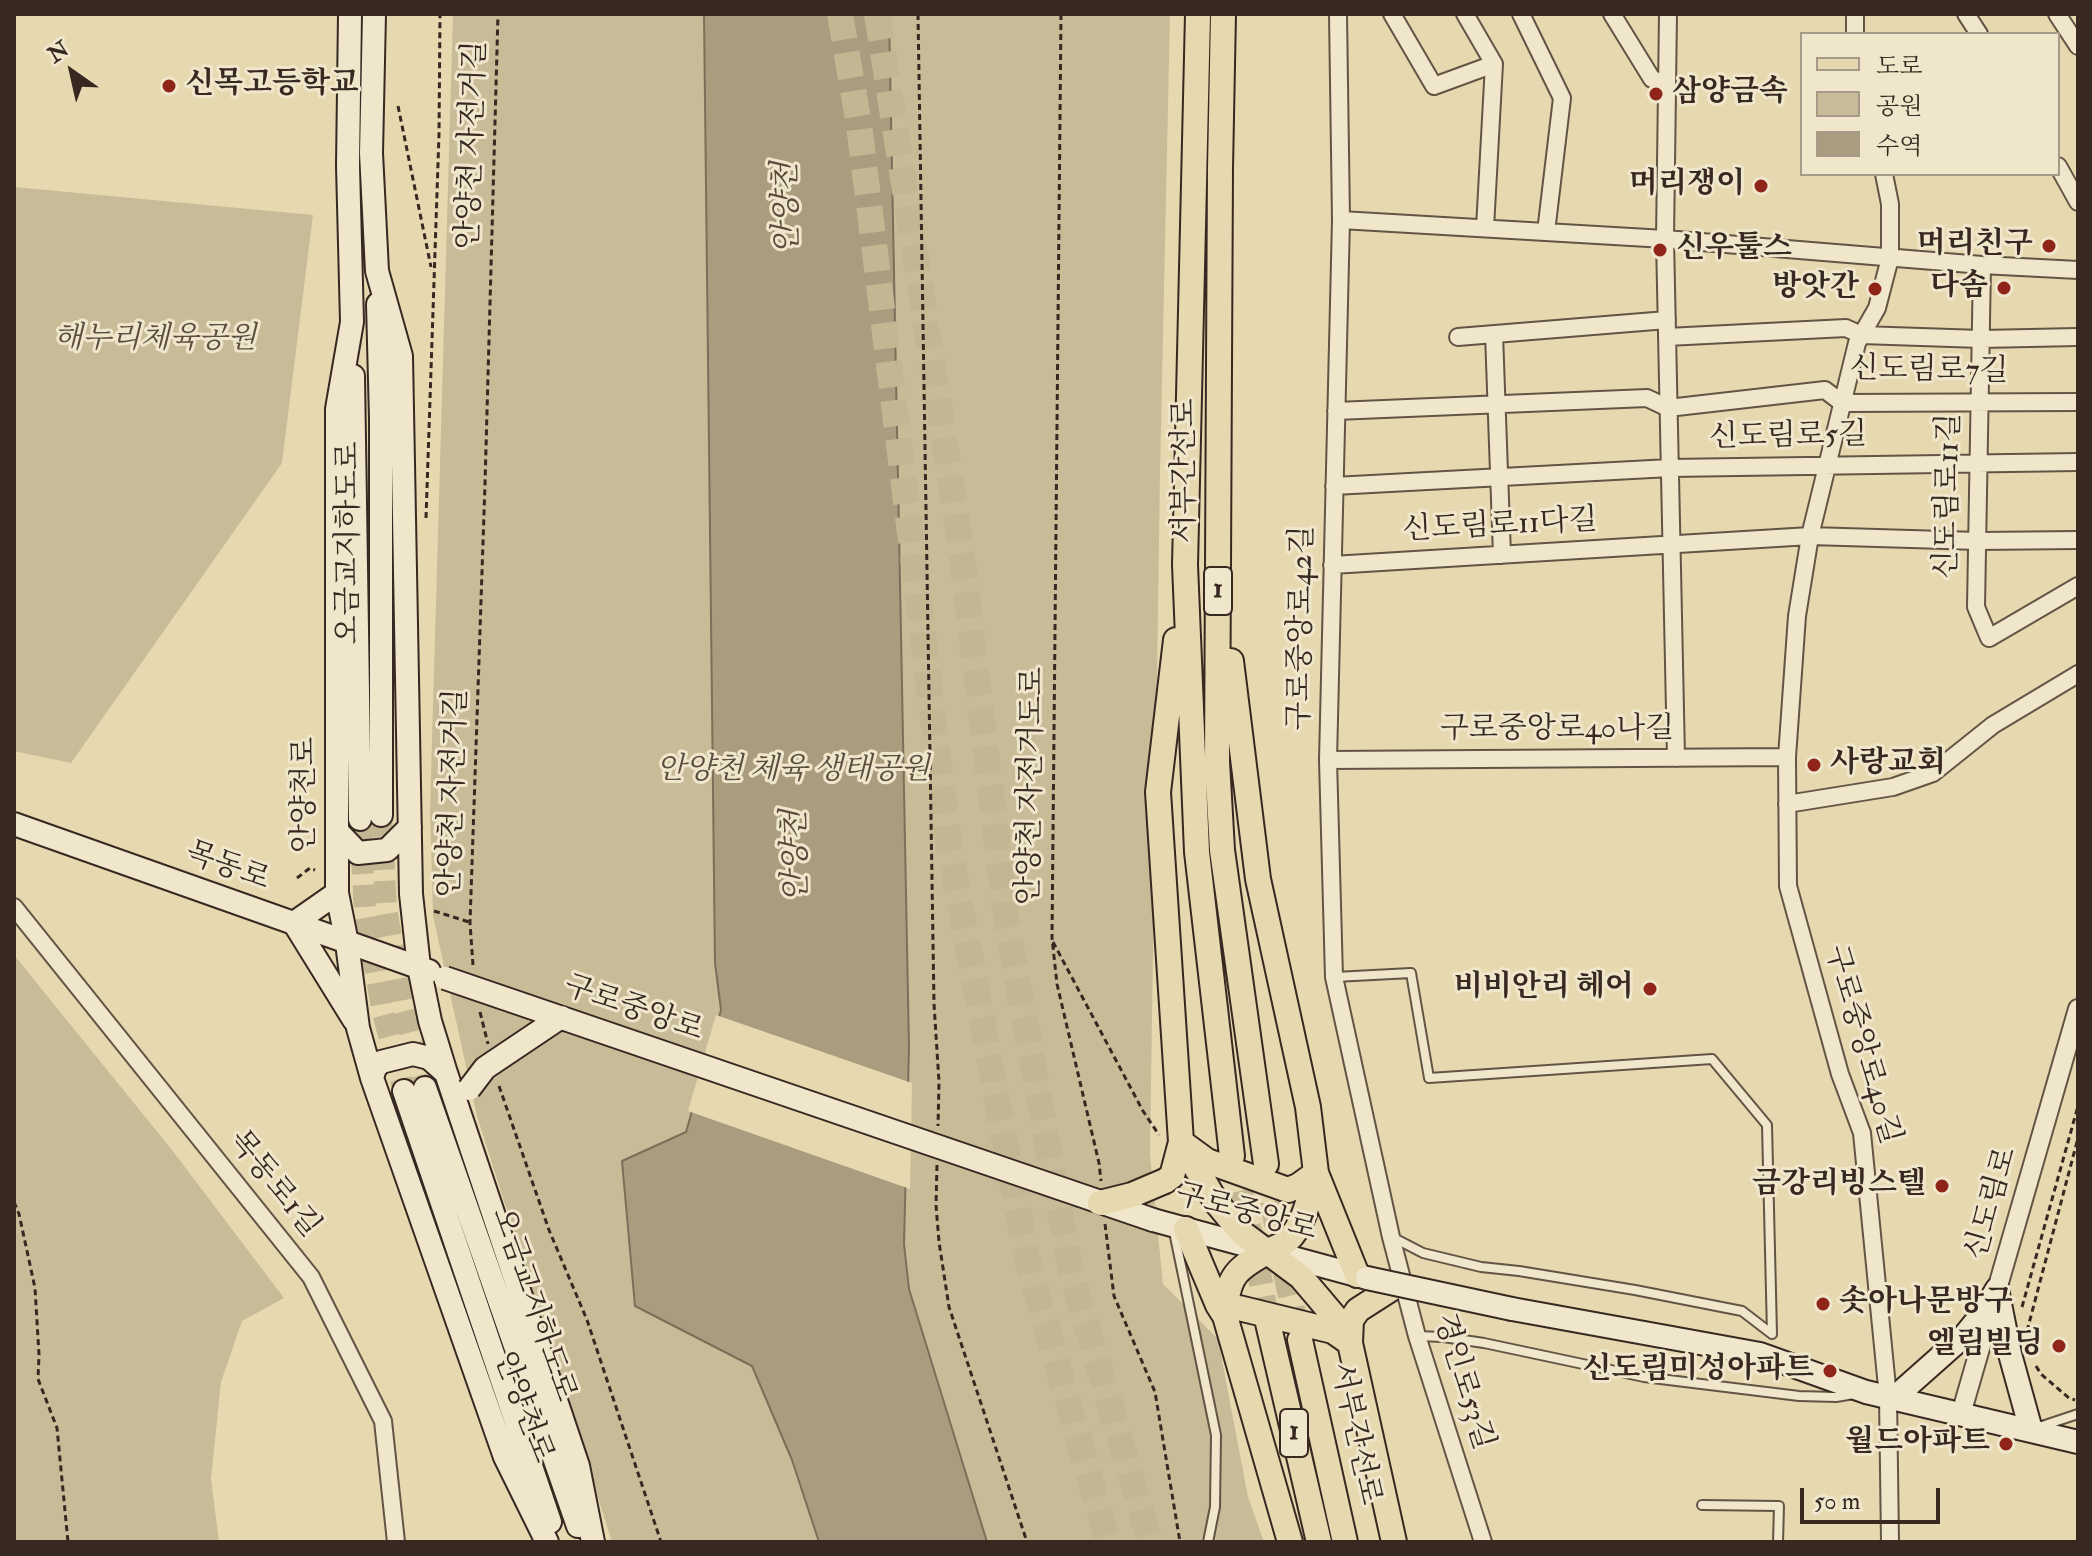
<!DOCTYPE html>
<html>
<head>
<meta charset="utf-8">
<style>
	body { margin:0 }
	#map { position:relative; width:2092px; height:1556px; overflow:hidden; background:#e6d9b0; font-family:"IM FELL Double Pica","Noto Serif KR",serif }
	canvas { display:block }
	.frame { position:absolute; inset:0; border:16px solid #372821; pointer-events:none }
	.legend { position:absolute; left:1800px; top:32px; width:260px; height:144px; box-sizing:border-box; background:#efe6cc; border:2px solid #a59a88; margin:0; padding:10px 14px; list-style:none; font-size:24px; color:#372821 }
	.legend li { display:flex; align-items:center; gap:16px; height:40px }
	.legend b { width:40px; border:2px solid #a59a88 }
	.north { position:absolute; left:32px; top:32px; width:80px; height:80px; -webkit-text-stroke:6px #efe6cc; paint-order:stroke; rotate:326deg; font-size:22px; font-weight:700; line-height:32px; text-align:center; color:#372821 }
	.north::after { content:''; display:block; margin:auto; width:28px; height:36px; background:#372821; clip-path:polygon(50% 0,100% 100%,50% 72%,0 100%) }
	.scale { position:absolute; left:1800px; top:1488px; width:140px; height:36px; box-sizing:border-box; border:4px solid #372821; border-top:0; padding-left:10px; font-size:24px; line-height:28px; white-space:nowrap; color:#372821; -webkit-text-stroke:6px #efe6cc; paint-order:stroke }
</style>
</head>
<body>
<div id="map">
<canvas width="2092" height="1556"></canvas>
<div class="frame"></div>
<ul class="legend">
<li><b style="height:10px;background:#e6d9b0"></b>도로</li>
<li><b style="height:22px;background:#c8bb98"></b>공원</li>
<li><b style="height:22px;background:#aa9d7f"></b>수역</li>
</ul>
<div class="north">N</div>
<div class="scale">50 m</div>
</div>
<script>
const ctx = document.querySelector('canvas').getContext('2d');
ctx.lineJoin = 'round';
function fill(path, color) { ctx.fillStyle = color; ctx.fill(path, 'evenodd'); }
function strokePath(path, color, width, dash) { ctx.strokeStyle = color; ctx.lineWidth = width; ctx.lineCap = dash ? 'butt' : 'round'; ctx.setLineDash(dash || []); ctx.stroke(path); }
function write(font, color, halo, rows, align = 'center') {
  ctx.font = font + ' "IM FELL Double Pica","Noto Serif KR",serif'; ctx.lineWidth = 6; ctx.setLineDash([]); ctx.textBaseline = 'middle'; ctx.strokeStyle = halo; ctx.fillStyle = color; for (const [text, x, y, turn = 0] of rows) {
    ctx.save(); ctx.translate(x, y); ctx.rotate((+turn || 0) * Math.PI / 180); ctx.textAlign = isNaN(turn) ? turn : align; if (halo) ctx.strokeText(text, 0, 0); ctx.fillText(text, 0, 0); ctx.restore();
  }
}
const green = new Path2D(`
	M453,14H1170L1160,473L1150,1154L1163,1284L1218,1339L1248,1497L1264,1542H612L477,1116L433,916L430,810Z
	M14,187L313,215L282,463L71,763L14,751Z
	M14,955L172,1150L284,1298L242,1321L221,1382L211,1479L219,1542H14Z`);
const water = new Path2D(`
	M704,14H889L909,1048L904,1244L909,1289L987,1542H819L792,1460L752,1366L635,1306L622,1161L686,1132L721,1010L715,963Z`);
const pier = new Path2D(`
	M716,1015L912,1083L910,1189L688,1111Z`);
const secondaryTunnel = new Path2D(`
	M381,815L386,909L404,1009L425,1088
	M360,819L365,912L383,1013L404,1091`);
const primaryTunnel = new Path2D(`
	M1232,1156L1256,1256L1268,1323
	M1267,1166L1280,1251L1300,1340`);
const trunkTunnel = new Path2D(`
	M840,14L859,125L949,845L1027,1259L1108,1542
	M877,14L959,534L1007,924L1071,1272L1150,1542`);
const path = new Path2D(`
	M918,14L934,1004L939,1082L938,1126
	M1061,14L1052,938L1057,984L1099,1163L1101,1181
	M398,106L431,267
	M426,518L439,134L440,14
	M297,878L310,868L315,870
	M434,911L469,922
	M1053,942L1143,1111L1159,1135
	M473,965L470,923L485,484L498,14
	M480,1012L488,1044
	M499,1086L549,1230L587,1320L661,1542
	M937,1165L936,1205L939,1242L949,1307L1027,1542
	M14,1202L19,1214L35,1288L39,1355L38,1379L57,1428L68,1542
	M1105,1224L1114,1296L1155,1392L1180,1542
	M2022,1307L2078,1106
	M2027,1331L2078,1138
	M2036,1366L2041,1374L2069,1398L2075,1400`);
const service = new Path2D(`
	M1335,977L1411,973L1429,1078L1712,1059L1767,1125L1772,1334
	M1173,1227L1216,1435L1215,1507L1208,1542
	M1394,1238L1423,1253L1481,1267L1519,1271L1635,1290L1742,1311L1772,1334
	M1417,1336L1443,1337L1484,1343L1644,1377L1799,1396L1836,1397L1854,1394
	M2039,1427L2078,1414
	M1702,1505L1779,1506L1778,1542`);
const minor = new Path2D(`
	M1338,14L1341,220L1328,760L1334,977L1391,1237L1417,1336L1483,1542
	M1392,14L1434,86L1494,64
	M1465,14L1494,64L1485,228
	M1521,14L1562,98L1546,232
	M1612,14L1652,79L1667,84
	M1668,14L1665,239L1676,758
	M1855,14V34
	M1966,14L1979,34
	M2057,14L2078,46
	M2058,166L2078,202
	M1884,174L1890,204V258L1877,308L1857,343L1810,536L1797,616L1787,757L1788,886L1840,1074L1862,1133L1888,1397L1890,1542
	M1341,220L1665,239L1982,265L2078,270
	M1982,265L1976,607L1989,638L2078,586
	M1494,334L1502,555
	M1458,337L1667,320
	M1667,337L1846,328L1861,335L1981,339L2078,337
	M1336,411L1647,398L1668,408L1825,390L1842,403L2078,402
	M1334,486L1670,468L2078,462
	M1332,565L1810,536L1978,541L2078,540
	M1328,760L1787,757
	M1787,804L1893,787L1933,773L1993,725L2078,674
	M14,907L311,1277L383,1421L396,1542`);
const tertiary = new Path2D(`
	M1961,1414L2078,1009`);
const secondary = new Path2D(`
	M350,14L348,166L352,322L337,409V893L347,943L358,1028L372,1078L505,1457L547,1542
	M374,14L371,153L377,271L401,356L411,894L419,967L430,1021L446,1073L578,1466L593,1542
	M378,304L381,419V815
	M353,376L360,819
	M14,824L429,971
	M337,831L358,853L387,850L410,827
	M337,893L294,923L354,1020
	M372,1078L375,1068L381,1062L413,1054L429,1058L446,1073
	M425,1088L578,1526
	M404,1091L550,1522
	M1153,1220L1367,1278
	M1997,1289L2010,1354L2031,1430
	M1512,1309L1760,1354L1866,1392L2078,1442
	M1894,1398L1965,1335L1982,1314L1997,1289`);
const primary = new Path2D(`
	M1198,14L1185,565L1197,852L1232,1156
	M1223,14L1220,168L1217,762L1222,850L1266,1164
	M1176,640L1158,792L1181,1142L1216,1202L1231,1220L1242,1233L1301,1277L1334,1316L1350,1343L1394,1542
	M1231,661L1258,879L1308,1107L1316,1173L1357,1275
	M1165,1181L1172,1176L1181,1142L1207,1161L1288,1190L1298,1186L1316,1173
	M1186,1229L1218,1305L1225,1316L1290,1542
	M1225,1316C1227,1276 1236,1268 1271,1250C1276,1247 1283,1245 1287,1241C1305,1225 1310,1194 1316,1173
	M1225,1316L1232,1308H1239L1333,1331L1350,1343
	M1268,1323L1319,1542
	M1300,1340L1345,1542
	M1350,1343L1351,1320L1358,1310L1397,1285`);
const secondaryBridge = new Path2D(`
	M445,978L1153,1220
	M469,1089L485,1068L561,1017
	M1367,1278L1512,1309`);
const primaryBridge = new Path2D(`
	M1100,1203L1132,1195L1165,1181`);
const markers = [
	[169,86,8,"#8f2418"],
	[1656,94,8,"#8f2418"],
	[1761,186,8,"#8f2418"],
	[2049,246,8,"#8f2418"],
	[1660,250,8,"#8f2418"],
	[2004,288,8,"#8f2418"],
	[1875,289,8,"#8f2418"],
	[1814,765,8,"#8f2418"],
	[1650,989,8,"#8f2418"],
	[1942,1186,8,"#8f2418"],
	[1823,1304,8,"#8f2418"],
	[2059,1346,8,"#8f2418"],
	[1830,1371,8,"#8f2418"],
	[2006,1444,8,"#8f2418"]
];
const shields = [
	[1218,591,28],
	[1294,1433,28]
];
const shieldNames = [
	["1",1218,591],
	["1",1294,1433]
];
const poiNames = [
	["신목고등학교",185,86,"left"],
	["삼양금속",1672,94,"left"],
	["머리쟁이",1745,186],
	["머리친구",2033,246],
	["신우툴스",1676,250,"left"],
	["다솜",1988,288],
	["방앗간",1859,289],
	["사랑교회",1830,765,"left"],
	["비비안리 헤어",1634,989],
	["금강리빙스텔",1926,1186],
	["솟아나문방구",1839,1304,"left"],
	["엘림빌딩",2043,1346],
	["신도림미성아파트",1814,1371],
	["월드아파트",1990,1444]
];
const streetNames = [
	["안양천 자전거길",474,145,-88],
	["신도림로7길",1929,372,1],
	["신도림로5길",1788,438,-1],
	["서부간선로",1187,471,-90],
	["신도림로11길",1950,496,-89],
	["신도림로11다길",1500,527,-3],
	["오금교지하도로",351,543,-90],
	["구로중앙로42길",1303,628,-89],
	["구로중앙로40나길",1557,731],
	["안양천 자전거도로",1033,786,-89],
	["안양천 자전거길",455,793,-88],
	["안양천로",307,795,-90],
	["목동로",227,868,20],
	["구로중앙로",633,1010,19],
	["구로중앙로40길",1861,1045,74],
	["목동로1길",273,1185,51],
	["신도림로",1993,1204,-74],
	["구로중앙로",1246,1214,15],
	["오금교지하도로",532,1305,71],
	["경인로53길",1462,1382,73],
	["안양천로",522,1408,69],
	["서부간선로",1354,1434,78]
];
const parkNames = [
	["해누리체육공원",155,341],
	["안양천 체육 생태공원",793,772]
];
const waterNames = [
	["안양천",789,208,-91],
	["안양천",798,856,-91]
];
fill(green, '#c8bb98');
fill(water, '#aa9d7f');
strokePath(water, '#7c6e59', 2);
fill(pier, '#e6d9b0');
strokePath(secondaryTunnel, '#c3b693', 22, [22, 11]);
strokePath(primaryTunnel, '#c3b693', 24, [24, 12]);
strokePath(trunkTunnel, '#c3b693', 26, [26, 13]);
strokePath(service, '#635445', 12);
strokePath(minor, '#635445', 20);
strokePath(tertiary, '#635445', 22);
strokePath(secondary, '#372821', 26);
strokePath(primary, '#372821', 28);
strokePath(path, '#372821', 3, [6, 4]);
strokePath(service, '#efe6cc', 8);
strokePath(minor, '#efe6cc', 16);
strokePath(tertiary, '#efe6cc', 18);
strokePath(secondary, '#efe6cc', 22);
strokePath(primary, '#e6d9b0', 24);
strokePath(secondaryBridge, '#372821', 26, []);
strokePath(primaryBridge, '#372821', 28, []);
strokePath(secondaryBridge, '#efe6cc', 22);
strokePath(primaryBridge, '#e6d9b0', 24);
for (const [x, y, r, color] of markers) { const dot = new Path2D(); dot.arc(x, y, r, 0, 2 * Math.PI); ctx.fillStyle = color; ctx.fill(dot); strokePath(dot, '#efe6cc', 3); }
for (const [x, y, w] of shields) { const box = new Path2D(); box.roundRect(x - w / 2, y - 24, w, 48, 6); ctx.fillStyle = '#efe6cc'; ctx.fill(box); strokePath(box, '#372821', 2); }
write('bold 28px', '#372821', null, shieldNames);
write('bold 30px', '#372821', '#efe6cc', poiNames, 'right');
write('30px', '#372821', '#efe6cc', streetNames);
write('italic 30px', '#5b4d3f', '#efe6cc', parkNames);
write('italic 32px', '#5a4b3d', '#efe6cc', waterNames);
</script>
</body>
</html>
